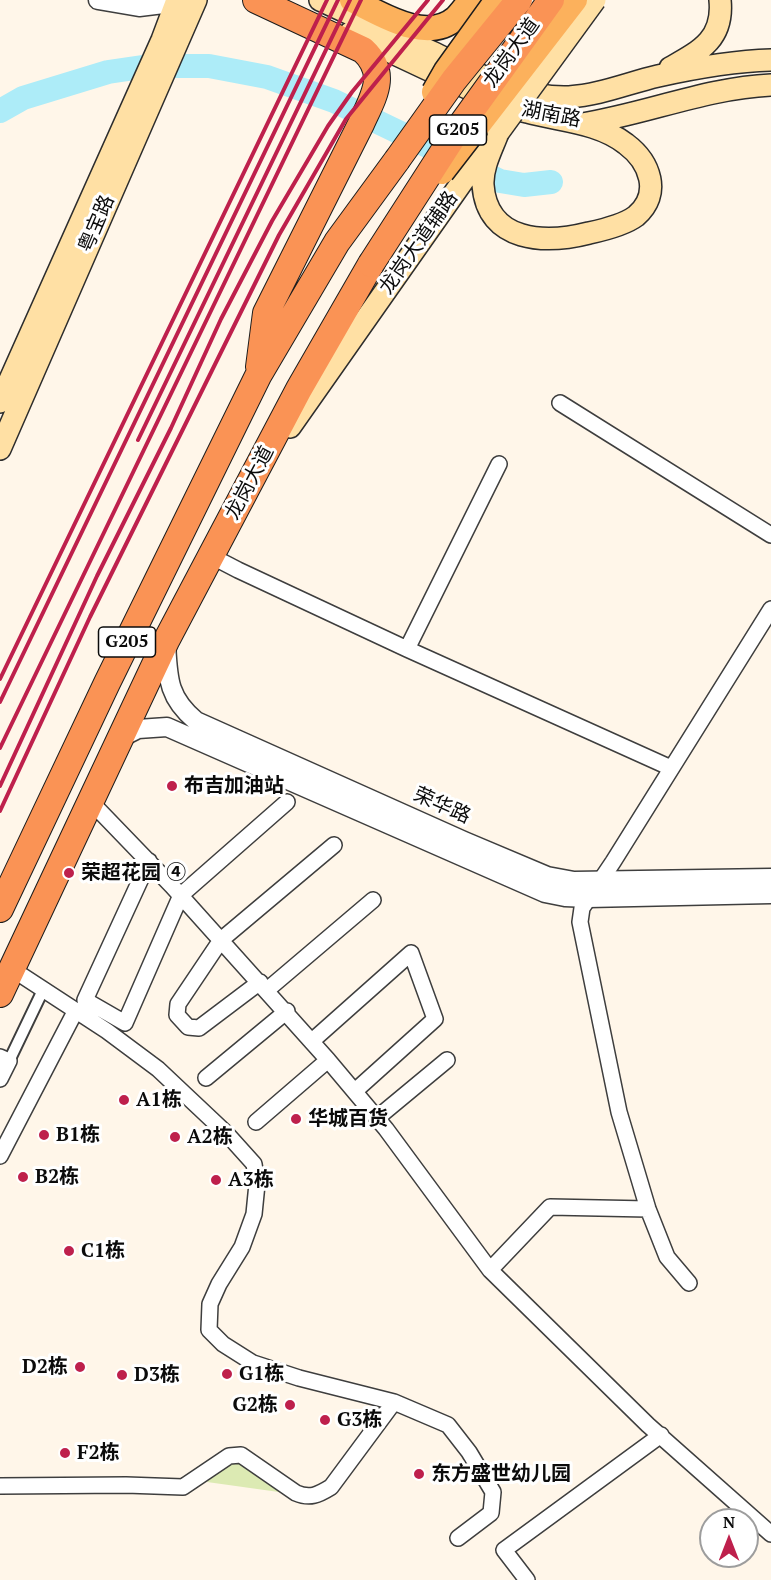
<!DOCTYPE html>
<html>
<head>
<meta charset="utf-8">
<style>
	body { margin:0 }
	#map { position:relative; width:771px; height:1580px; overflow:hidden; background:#fff6e9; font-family:"PT Serif",serif }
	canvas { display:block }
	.north { position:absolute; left:699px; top:1508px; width:60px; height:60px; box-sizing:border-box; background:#fff; border:2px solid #9d9d9d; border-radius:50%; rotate:0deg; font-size:16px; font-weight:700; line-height:24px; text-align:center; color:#0b0b0b }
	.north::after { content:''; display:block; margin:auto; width:21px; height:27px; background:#be204c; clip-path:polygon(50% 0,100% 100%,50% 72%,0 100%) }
</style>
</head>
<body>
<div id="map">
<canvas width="771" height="1580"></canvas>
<div class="north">N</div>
</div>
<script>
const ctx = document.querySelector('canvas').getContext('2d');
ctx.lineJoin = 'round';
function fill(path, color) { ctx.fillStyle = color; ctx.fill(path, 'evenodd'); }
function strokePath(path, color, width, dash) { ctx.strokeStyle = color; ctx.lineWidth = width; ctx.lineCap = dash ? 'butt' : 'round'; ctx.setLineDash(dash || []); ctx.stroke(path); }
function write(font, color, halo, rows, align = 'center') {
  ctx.font = font + ' "PT Serif","Noto Sans SC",serif'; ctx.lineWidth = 6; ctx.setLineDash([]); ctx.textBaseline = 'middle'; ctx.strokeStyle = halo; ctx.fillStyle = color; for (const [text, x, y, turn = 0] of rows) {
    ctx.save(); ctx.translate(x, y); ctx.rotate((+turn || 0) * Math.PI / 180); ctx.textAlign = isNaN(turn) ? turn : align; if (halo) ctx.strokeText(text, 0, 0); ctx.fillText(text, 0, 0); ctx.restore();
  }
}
const green = new Path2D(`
	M228,1455L286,1493L207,1482Z`);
const river = new Path2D(`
	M0,111L23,98L108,72L149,66H209L267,77L334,101L500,181L524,185L551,182`);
const pedestrian = new Path2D(`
	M9,1061L44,988`);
const minor = new Path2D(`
	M560,403L771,535
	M211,556L238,570L407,649L671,768
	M407,649L499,464
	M91,802L172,886L328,1060L386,1129L490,1270L648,1425L771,1534
	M149,861L85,1000L125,1023L181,895L287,802
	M12,969L107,1031L158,1069L227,1134L254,1164L257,1184L254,1214L242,1247L219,1284L210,1304L209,1330L223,1344L253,1363L299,1378L394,1402L448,1425L469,1452L493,1492L491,1513L458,1538
	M260,982L199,1028L188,1027L177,1015L178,1004L221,940L334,845
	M267,990L373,900
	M312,1041L411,953L435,1019L355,1091
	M0,1057L9,1061L0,1079
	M206,1078L287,1011
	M377,1118L447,1060
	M256,1122L328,1060
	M0,1156L76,1010
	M490,1270L550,1207L648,1209
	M689,1283L667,1257L648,1209L619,1112L580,922L582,908L613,862L771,609
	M0,1486L126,1485L183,1487L229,1456L241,1455L296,1493C310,1499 318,1495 331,1487L394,1402
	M527,1580L504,1550L661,1435`);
const tertiary = new Path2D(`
	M98,0L139,7L188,1
	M166,642C168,677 167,697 196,721L464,841L547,876L574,881L771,878
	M120,738L138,729L167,727L545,893L565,897L588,898L771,894`);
const secondary = new Path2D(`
	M320,0C357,17 394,35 432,52C474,72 521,99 569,97C600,95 628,83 658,76C694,68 734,61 771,60
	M350,33L501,104C509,107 518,110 527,112C559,121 598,122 626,144C650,162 662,194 636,216C624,225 603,230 589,233C546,244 487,243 483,185C482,167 492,149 498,133
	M670,68C700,51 724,39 720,0
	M582,124C646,114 706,88 771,85
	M0,402L162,40L177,0
	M290,427L486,148
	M0,449L196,0`);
const primary = new Path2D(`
	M352,0C381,14 426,44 456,18C461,13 466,6 471,0`);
const trunk = new Path2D(`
	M256,0L363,50C389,74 373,97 361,124L266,313L259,367
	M0,909L107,683L258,376L337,242L397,160
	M0,994L166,641L299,389L371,264`);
const rail = new Path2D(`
	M138,440L350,0
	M0,679L327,0
	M0,702L338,0
	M0,748L361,0
	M0,786L97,576L171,428L221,319L272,221L328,126L352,92L428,0
	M0,811L90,617L279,235L346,119L443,0`);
const secondaryBridge = new Path2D(`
	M498,133L595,0`);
const primaryBridge = new Path2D(`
	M434,92L446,71L497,0
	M442,172L575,0`);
const trunkBridge = new Path2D(`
	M397,160L454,80L519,0
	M371,264L456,132L551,0`);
const markers = [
	[172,786,6,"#be204c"],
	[69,873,6,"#be204c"],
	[124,1100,6,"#be204c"],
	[296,1119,6,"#be204c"],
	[44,1135,6,"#be204c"],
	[175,1137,6,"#be204c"],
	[23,1177,6,"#be204c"],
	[216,1180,6,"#be204c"],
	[69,1251,6,"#be204c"],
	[80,1367,6,"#be204c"],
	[227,1374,6,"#be204c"],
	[122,1375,6,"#be204c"],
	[290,1405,6,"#be204c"],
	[325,1420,6,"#be204c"],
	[65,1453,6,"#be204c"],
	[419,1474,6,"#be204c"]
];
const shields = [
	[458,130,57],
	[127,642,57]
];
const shieldNames = [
	["G205",458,130],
	["G205",127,642]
];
const streetNames = [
	["龙岗大道",512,53,-54],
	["湖南路",551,115,11],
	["粤宝路",97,224,-67],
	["龙岗大道辅路",419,243,-55],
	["龙岗大道",250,483,-62],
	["荣华路",442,806,24]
];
const poiNames = [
	["布吉加油站",184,786],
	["荣超花园 ④",81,873],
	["A1栋",136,1100],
	["华城百货",308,1119],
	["B1栋",56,1135],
	["A2栋",187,1137],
	["B2栋",35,1177],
	["A3栋",228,1180],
	["C1栋",81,1251],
	["D2栋",68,1367,"right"],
	["G1栋",239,1374],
	["D3栋",134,1375],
	["G2栋",278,1405,"right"],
	["G3栋",337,1420],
	["F2栋",77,1453],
	["东方盛世幼儿园",431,1474]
];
fill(green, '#dceab3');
strokePath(river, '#adecf8', 24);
strokePath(pedestrian, '#3e3e3e', 14);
strokePath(minor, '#3e3e3e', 18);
strokePath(tertiary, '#3e3e3e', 21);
strokePath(secondary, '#2d2d2d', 24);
strokePath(primary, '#1c1c1c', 27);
strokePath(trunk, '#1c1c1c', 28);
strokePath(pedestrian, '#fff', 10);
strokePath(minor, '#fff', 15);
strokePath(tertiary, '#fff', 18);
strokePath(secondary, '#ffe0a4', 21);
strokePath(primary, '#fcb15c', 24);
strokePath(trunk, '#fa9355', 26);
strokePath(rail, '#be204c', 4);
strokePath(secondaryBridge, '#2d2d2d', 24, []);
strokePath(primaryBridge, '#1c1c1c', 27, []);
strokePath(trunkBridge, '#1c1c1c', 28, []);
strokePath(secondaryBridge, '#ffe0a4', 21);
strokePath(primaryBridge, '#fcb15c', 24);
strokePath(trunkBridge, '#fa9355', 26);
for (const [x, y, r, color] of markers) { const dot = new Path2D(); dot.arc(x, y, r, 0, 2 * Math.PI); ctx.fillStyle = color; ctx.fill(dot); strokePath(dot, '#fff', 2); }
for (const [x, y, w] of shields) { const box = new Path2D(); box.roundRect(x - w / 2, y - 15, w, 30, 4.5); ctx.fillStyle = '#fff'; ctx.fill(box); strokePath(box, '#0b0b0b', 1.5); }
write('bold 18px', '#0b0b0b', null, shieldNames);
write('20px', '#0b0b0b', '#fff', streetNames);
write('bold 20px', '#0b0b0b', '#fff', poiNames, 'left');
</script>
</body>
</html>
